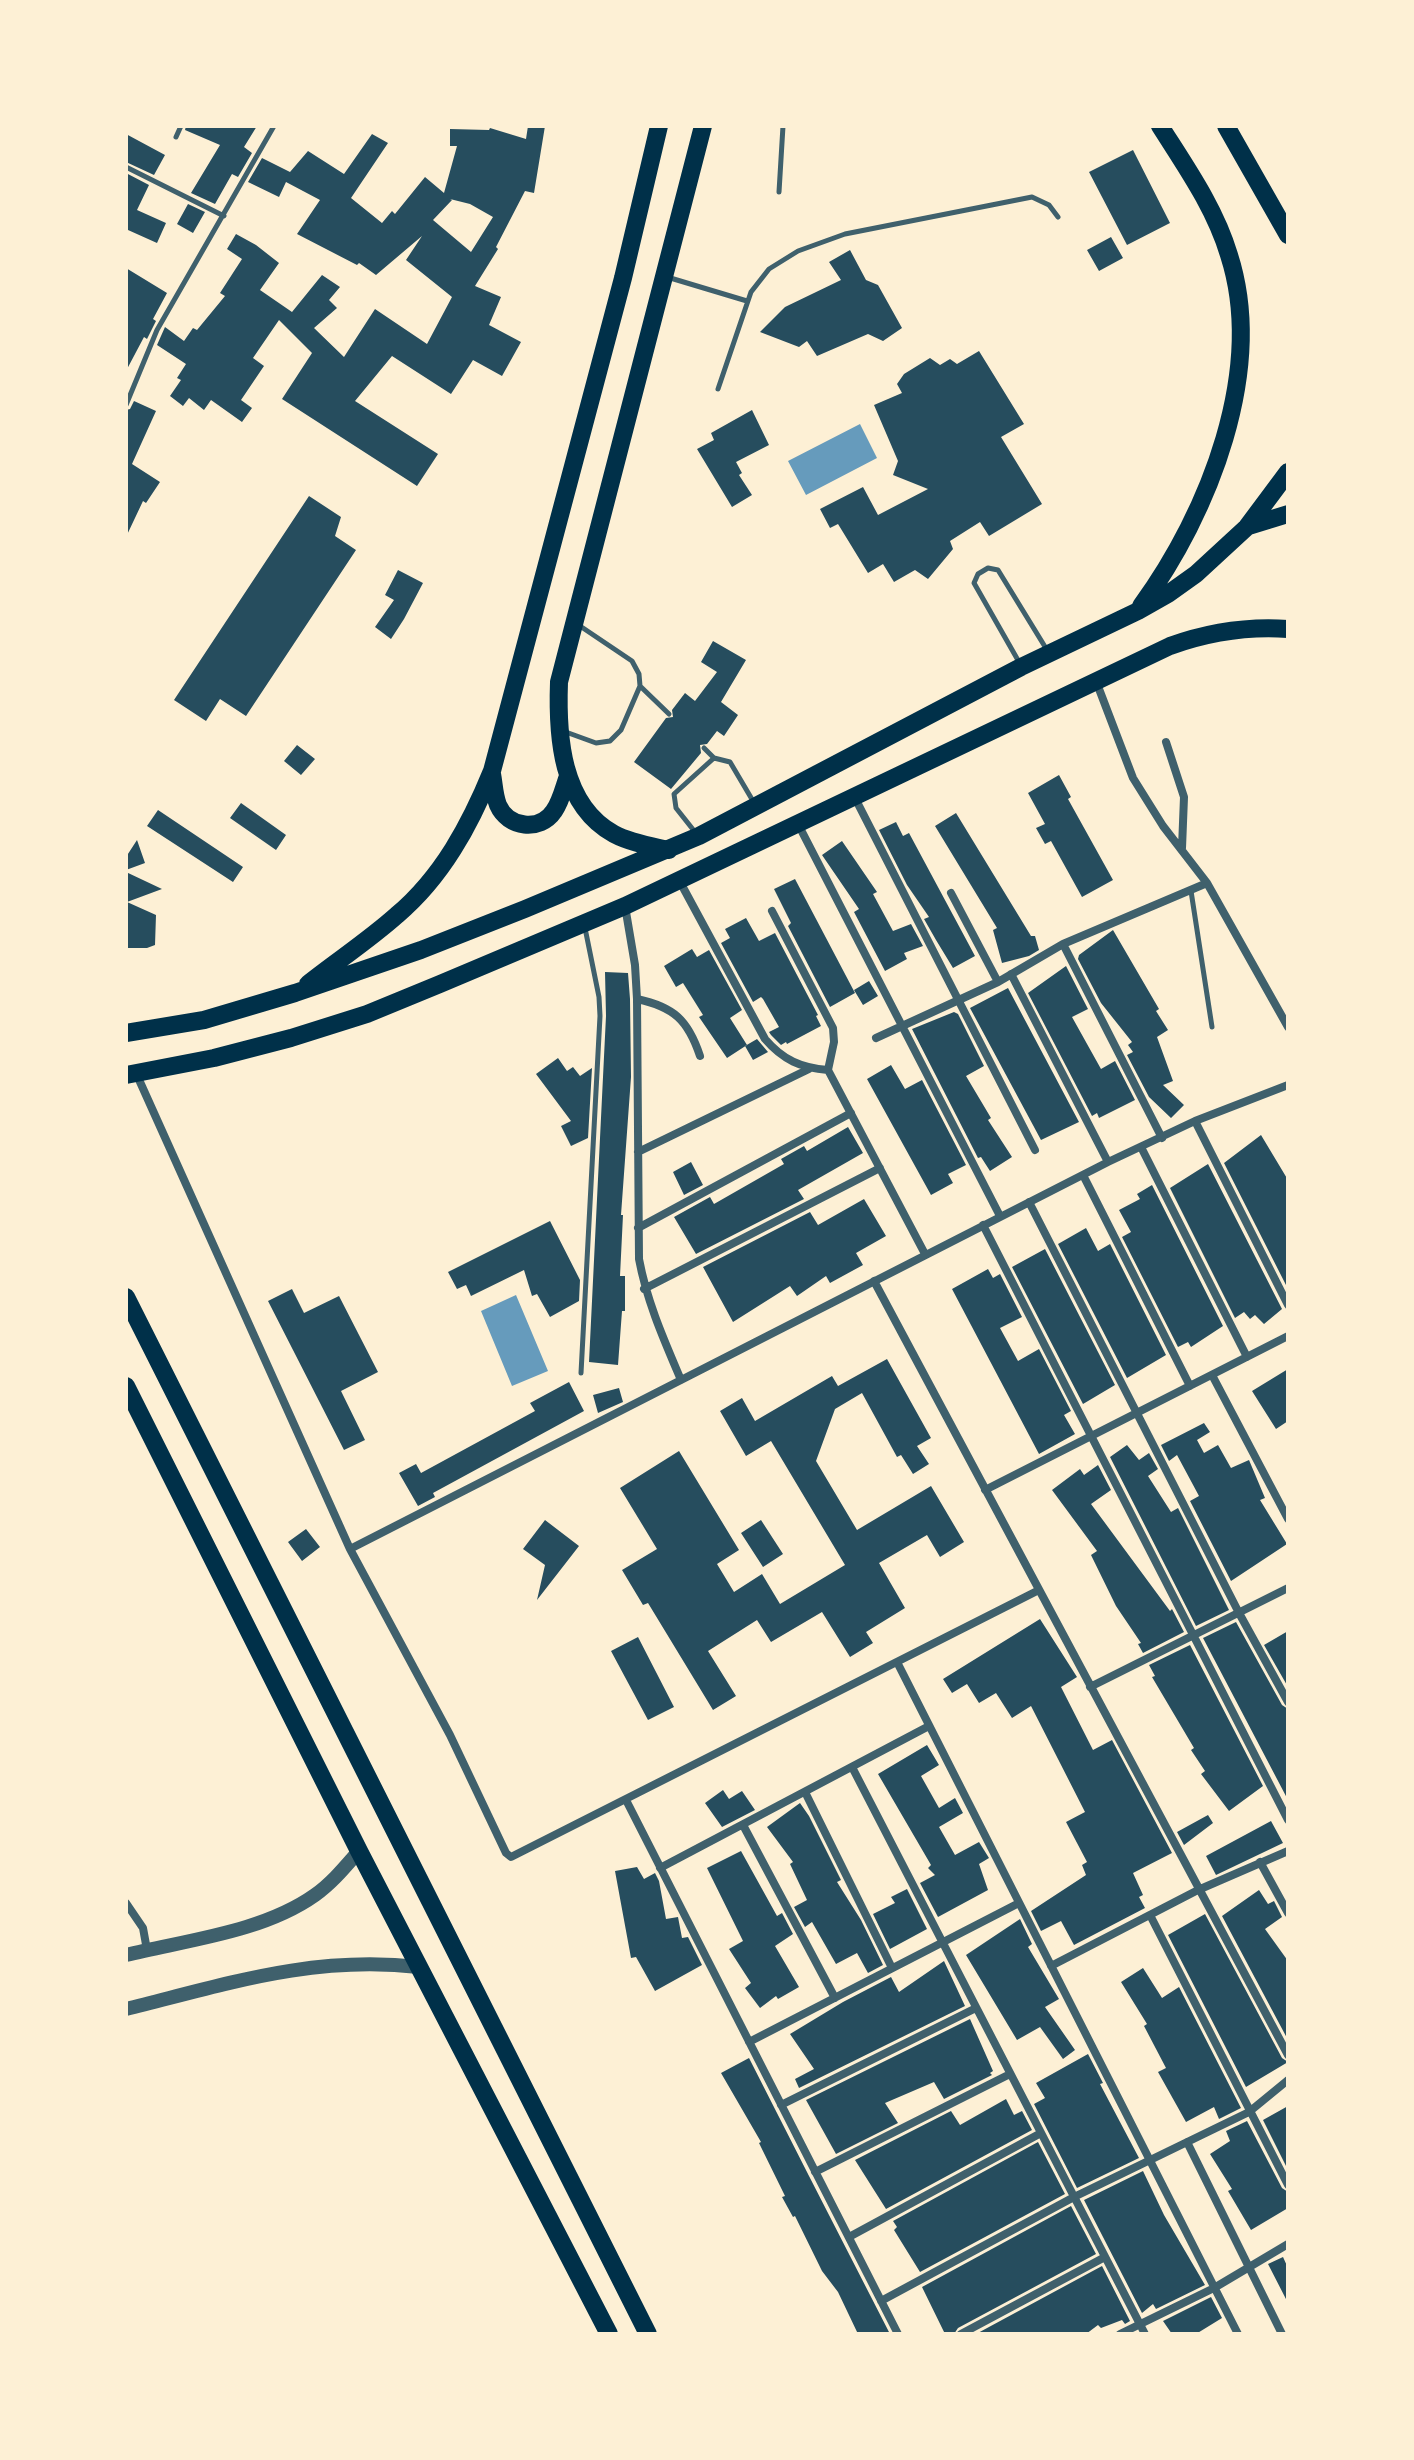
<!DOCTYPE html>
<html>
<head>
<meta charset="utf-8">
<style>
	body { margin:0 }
	#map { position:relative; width:1414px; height:2460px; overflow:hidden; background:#fdf0d5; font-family:Mulish,sans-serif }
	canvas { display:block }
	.frame { position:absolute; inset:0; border:128px solid #fdf0d5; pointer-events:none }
</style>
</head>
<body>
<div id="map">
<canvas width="1414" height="2460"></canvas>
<div class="frame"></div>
</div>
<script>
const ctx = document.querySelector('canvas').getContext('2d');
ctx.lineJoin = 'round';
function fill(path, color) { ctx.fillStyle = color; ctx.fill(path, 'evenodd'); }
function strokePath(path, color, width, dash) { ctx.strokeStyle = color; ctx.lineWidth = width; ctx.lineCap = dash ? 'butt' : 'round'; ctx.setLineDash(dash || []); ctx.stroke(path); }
const water = new Path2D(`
	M860,424L877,458L806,495L788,461Z
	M516,1295L548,1371L512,1386L481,1311Z`);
const building = new Path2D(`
	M186,126H257L244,147L252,153L238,177L232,174L215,204L191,193L220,145L185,130Z
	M528,126H545L534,193L525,191L496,247L498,249L475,286L501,297L489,325L521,342L502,376L473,360L451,394L392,356L355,401L438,454L417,486L282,399L312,353L279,320L253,358L264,366L241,400L252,408L242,422L211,400L204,410L189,398L183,406L170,396L181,380L177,378L186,364L157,345L165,327L184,341L193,328L197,330L225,296L220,293L242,259L227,249L236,234L256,245L279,263L260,290L292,312L322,275L340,287L329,300L337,308L314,328L344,357L375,309L427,344L452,297L406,260L422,236L376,275L359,263L357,265L297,234L320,200L286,182L279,197L248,182L262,158L290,172L308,151L344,174L372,134L388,143L351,198L382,223L392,211L395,214L425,177L444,193L457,146H450V129L489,130L490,128L526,139ZM450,199L470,204L493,217L471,252L433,220L452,200Z
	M126,134L165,155L154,175L126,162Z
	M1133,150L1170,223L1127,245L1089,172Z
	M126,173L149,185L137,210L166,223L157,243L128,230L126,233Z
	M188,204L205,212L193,233L177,224Z
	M1111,237L1123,258L1099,271L1087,250Z
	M850,250L866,280L878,285L902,328L883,341L868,334L817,356L807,341L799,347L760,332L785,307L841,280L829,262Z
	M126,268L167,293L153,319L156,321L147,339L144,337L126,371Z
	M979,351L1024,424L1001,437L1042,504L989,536L980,522L950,541L953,549L928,579L915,570L894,582L883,564L868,573L838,524L830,528L820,509L863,487L878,515L928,489L893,475L898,461L874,405L902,393L897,384L904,374L930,358L940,365L950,359L957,364Z
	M134,401L156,411L132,464L160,482L146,503L143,501L126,537V410L130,409Z
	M752,410L769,445L736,462L742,473L739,475L752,495L732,507L697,449L714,440L711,433Z
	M309,496L341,517L335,536L356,550L246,716L220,699L206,721L174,700Z
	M398,570L423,583L404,619L391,639L375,627L394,600L385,595Z
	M713,641L746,660L721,702L738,715L724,736L717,731L707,744L700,745L701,753L671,789L634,762L666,718L673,717L672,710L685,693L695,701L717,672L701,662Z
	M297,745L315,759L301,775L284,761Z
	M1059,775L1071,797L1068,799L1113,880L1082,897L1051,841L1045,844L1036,828L1045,824L1028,793Z
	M241,803L286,835L276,850L230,818Z
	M158,810L243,867L233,882L147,826Z
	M956,813L1031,936H1035L1039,950L1029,956L1002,963L993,930L997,928L935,826Z
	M896,822L903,836L909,833L975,956L953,968L936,940L924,919L929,917L907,885L879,830Z
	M137,840L145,863L126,870V857Z
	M842,841L877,892L873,894L893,931L911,924L923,946L904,953L907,959L885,971L854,912L859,909L822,855Z
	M126,872L162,889L127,902L156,915L155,945L147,948H126Z
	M795,879L855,993L830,1007L788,926L791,923L774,889Z
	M746,918L759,941L775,933L818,1015L816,1016L821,1026L787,1044L786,1042L781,1045L771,1035L769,1032L779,1027L763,999L761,997L753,1002L721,943L730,938L725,929Z
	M1113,930L1159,1009L1156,1011L1168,1030L1157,1037L1173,1081L1163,1085L1184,1105L1171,1118L1149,1097L1127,1055L1133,1052L1128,1045L1132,1042L1101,1003L1078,959L1079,955Z
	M692,949L697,957L709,950L742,1010L730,1018L747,1045L727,1058L699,1017L703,1015L683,983L676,987L664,966Z
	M1066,966L1088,1009L1072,1017L1101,1069L1115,1061L1135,1100L1099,1118L1097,1113L1092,1116L1028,993Z
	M605,972L628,973L630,999L631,1077L621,1215H623L620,1276H625V1311H622L618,1365L589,1362L606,1016Z
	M869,981L878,996L863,1005L854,990Z
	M1008,988L1079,1122L1041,1140L970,1008Z
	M954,1012L958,1014L984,1066L966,1076L991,1118L988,1120L1012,1157L990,1171L981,1157L978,1158L912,1029Z
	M757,1039L768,1052L753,1060L745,1046Z
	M558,1058L567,1071L573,1067L580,1076L592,1068L588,1138L571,1146L561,1126L571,1121L536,1074Z
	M891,1065L905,1089L922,1080L966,1165L948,1174L953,1183L931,1195L867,1079Z
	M848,1127L863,1153L798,1190L804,1199L696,1254L674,1217L710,1197L714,1204L784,1164L781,1159L804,1146L807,1151Z
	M1261,1135L1288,1180V1289L1224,1163Z
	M691,1162L703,1185L684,1195L673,1172Z
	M1208,1164L1282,1309L1264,1324L1255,1315L1250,1319L1244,1312L1235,1318L1170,1188Z
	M1152,1185L1223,1326L1191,1347L1188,1342L1178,1347L1122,1237L1131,1232L1119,1210L1140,1199L1137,1194Z
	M864,1199L886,1236L856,1253L863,1265L830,1283L826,1276L797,1296L790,1286L733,1322L703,1267L810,1212L818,1225Z
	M550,1221L580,1280L579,1301L550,1317L537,1294L532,1296L524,1270L471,1296L466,1285L457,1289L448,1272Z
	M1086,1228L1098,1251L1110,1244L1166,1355L1127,1378L1058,1244Z
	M1045,1249L1115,1385L1083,1404L1012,1267Z
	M988,1269L993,1278L1000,1274L1022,1317L1000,1328L1018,1361L1039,1349L1071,1411L1064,1415L1075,1434L1039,1454L952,1289Z
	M292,1289L304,1313L339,1296L378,1372L341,1391L365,1440L344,1450L268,1301Z
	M887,1359L931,1438L917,1446L929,1464L913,1474L901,1455L897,1457L862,1393L835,1409L816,1461L857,1530L931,1486L964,1542L940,1557L927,1535L879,1563L905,1608L866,1632L873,1643L850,1657L822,1612L771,1642L757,1620L708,1651L736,1696L713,1710L648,1603L643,1605L622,1570L657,1549L620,1488L679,1451L739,1550L717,1564L734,1592L762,1574L780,1604L845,1565L771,1441L746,1456L720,1411L742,1398L755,1421L832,1376L838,1386Z
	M1288,1369V1421L1276,1429L1252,1391Z
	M569,1382L584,1411L433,1493L435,1497L418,1506L399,1473L416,1464L421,1473L535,1411L530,1403Z
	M619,1388L623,1402L598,1413L593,1395Z
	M1204,1423L1210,1432L1197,1440L1204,1453L1218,1445L1231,1468L1249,1460L1265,1498L1260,1500L1287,1544L1231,1581L1190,1501L1199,1496L1177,1455L1169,1461L1161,1445Z
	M1127,1445L1139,1460L1149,1453L1158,1469L1148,1476L1171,1512L1178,1508L1229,1610L1196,1626L1110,1457Z
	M1098,1465L1111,1490L1091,1504L1170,1611L1172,1609L1184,1632L1143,1653L1138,1644L1141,1643L1116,1606L1091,1555L1097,1551L1052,1490L1080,1469L1084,1475Z
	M545,1520L579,1546L537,1600L545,1565L523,1549Z
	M761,1520L783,1554L763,1567L741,1533Z
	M306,1529L320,1547L302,1561L288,1542Z
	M1040,1619L1077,1677L1061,1687L1093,1750L1112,1740L1172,1853L1133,1873L1143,1895L1139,1897L1145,1908L1074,1945L1061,1921L1041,1931L1031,1911L1086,1875L1082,1865L1087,1862L1066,1822L1085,1812L1031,1706L1012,1718L996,1693L979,1703L967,1684L952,1693L943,1679Z
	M1236,1622L1282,1705L1288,1709V1800L1203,1638Z
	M1288,1631V1687L1264,1645Z
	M638,1637L674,1707L648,1720L611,1651Z
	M1190,1645L1263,1786L1229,1811L1201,1774L1205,1771L1191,1750L1194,1748L1152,1677L1155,1676L1149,1665Z
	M927,1745L939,1765L921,1776L939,1808L955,1798L963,1813L939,1827L955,1855L979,1842L989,1858L979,1864L988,1890L938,1917L920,1883L935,1875L928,1868L931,1865L878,1774Z
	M723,1790L729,1799L742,1791L755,1810L722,1827L705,1803Z
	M800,1803L809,1816L841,1880L837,1882L861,1920L883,1965L868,1973L857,1953L836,1964L812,1922L805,1927L794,1907L807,1900L790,1864L793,1862L767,1827Z
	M1208,1815L1213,1823L1184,1845L1177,1832Z
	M1271,1821L1283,1843L1216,1875L1206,1856Z
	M741,1851L777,1916L782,1913L793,1934L775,1946L799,1987L778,1999L776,1996L760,2008L745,1988L751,1983L729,1949L743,1941L707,1868Z
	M637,1867L644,1879L655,1873L659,1881L666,1919L678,1917L682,1938L688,1937L702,1965L655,1991L636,1957L631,1958L615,1871Z
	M907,1889L927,1929L890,1949L873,1914L895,1903L891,1897Z
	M1259,1890L1268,1904L1274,1901L1282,1917L1265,1929L1288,1961V2040L1222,1916Z
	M1205,1914L1282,2058L1288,2062L1246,2087L1168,1935Z
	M1020,1919L1032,1944L1028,1947L1059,1999L1045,2007L1075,2050L1063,2059L1040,2027L1017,2040L966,1955Z
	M944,1961L965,2006L799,2088L795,2079L814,2069L790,2034L843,2002L891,1977L899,1992Z
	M1143,1968L1162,1998L1179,1987L1241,2108L1219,2119L1214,2107L1186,2122L1158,2072L1166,2068L1144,2026L1147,2024L1121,1982Z
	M970,2019L993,2071L990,2073L992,2075L944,2099L934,2082L885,2103L898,2123L836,2154L806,2100Z
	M1088,2054L1103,2083L1100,2084L1139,2158L1077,2188L1034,2104L1045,2098L1036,2083Z
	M749,2058L809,2176L890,2334H858L838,2292L822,2271L795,2216L793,2217L782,2197L785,2196L759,2143L761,2142L721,2073Z
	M1006,2099L1014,2115L1022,2111L1032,2130L886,2209L855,2160L951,2111L960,2125Z
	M1288,2106V2170L1263,2120Z
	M1247,2121L1282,2188L1288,2192V2208L1251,2230L1228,2191L1232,2189L1210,2154L1230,2141L1226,2131Z
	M1038,2142L1065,2194L920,2272L894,2230L897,2227L893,2221Z
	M1143,2171L1164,2215L1205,2285L1156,2309L1153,2304L1142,2313L1084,2200Z
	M1071,2206L1096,2254L958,2328L954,2334H945L922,2287Z
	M1283,2257L1288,2268V2303L1268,2264Z
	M1102,2266L1130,2321L1125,2324L1122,2320L1101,2328L1098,2325L1086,2334H976Z
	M1211,2297L1222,2318L1196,2334H1172L1163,2321Z`);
const service = new Path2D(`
	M176,137L181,126
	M126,167L224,216
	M779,192L783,126
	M667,277L747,301
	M718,389L751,292L769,269L798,251L845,234L1032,197L1049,205L1058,217
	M126,405L157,330L274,126
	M1019,662L974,583L978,574L988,568L998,570L1047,650
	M640,686L669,714
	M563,731L596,743L610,741L621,730L640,686L639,674L632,661L580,626
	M704,748L714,758
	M695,832L676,808L674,794L714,758L730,762L753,801
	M1191,891L1212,1027
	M581,1373L600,1016L599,997L585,928`);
const minor = new Path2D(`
	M1096,681L1133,778L1163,826L1207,883L1288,1027
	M1166,742L1184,797L1182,848
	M855,798L1035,1150
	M798,824L1000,1216
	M679,880L765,1039C783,1060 801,1068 828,1070
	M951,893L998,982
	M625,906L635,965L637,999L639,1259C647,1302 664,1340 681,1380
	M772,911L833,1028L834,1042L828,1070L925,1254
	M1063,944L1162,1138
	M1011,974L1108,1162
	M637,999C674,1007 688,1020 700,1056
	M876,1038L998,982L1063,944L1207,883
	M136,1073L350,1549L450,1735L506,1853L511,1857L1039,1590
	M1195,1121L1288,1305
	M1141,1147L1247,1357
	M638,1152L809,1069
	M1083,1175L1190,1386
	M1029,1202L1239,1613L1288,1702
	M983,1225L1288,1820
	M638,1228L851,1113
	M874,1281L1288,2055
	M644,1289L880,1168
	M1212,1375L1288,1519
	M985,1490L1288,1336
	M350,1549L1108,1162L1195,1121L1288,1085
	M897,1662L1238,2334
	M1090,1687L1288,1588
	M852,1767L1145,2334
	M805,1792L892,1968
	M626,1800L898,2334
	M743,1825L835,1998
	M1260,1862L1288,1913
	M660,1868L929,1726
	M126,1903L143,1928L147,1950
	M1150,1915L1288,2185
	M1051,1966L1198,1890L1288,1851
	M749,2042L1019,1903
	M781,2105L976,2008
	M1187,2142L1282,2334
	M815,2172L1010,2074
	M849,2237L1041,2133
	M881,2301L1074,2197L1249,2112L1288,2080
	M961,2334L1105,2257
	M1120,2334L1214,2288L1288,2244`);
const tertiary = new Path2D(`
	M126,1955C187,1940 263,1932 315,1895C332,1883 345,1867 359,1851
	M126,2009C227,1984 313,1955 419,1967`);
const primary = new Path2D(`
	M1249,526L1288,514
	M1141,606C1209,513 1266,370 1229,255C1215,208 1186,167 1160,126
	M492,774C494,784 494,795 498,805C508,828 540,832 554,811C561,801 564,787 568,776
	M669,850C651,846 631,843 614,834C561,805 557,736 559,682L703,126
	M308,984C337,961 369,940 397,915C442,877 470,825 492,771L623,278L659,126
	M126,1033L204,1020L295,993L421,950L525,909L699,836L1021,667L1138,611L1168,594L1196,574L1247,527L1288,472
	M126,1075L214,1058L291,1038L367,1014L440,984L625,906L1170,646C1209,632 1246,626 1288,629
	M126,1297L648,2334
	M126,1386L359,1851L609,2334`);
const trunk = new Path2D(`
	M1226,126L1288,235`);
fill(water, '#669bbc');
fill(building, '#264d5e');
strokePath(service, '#3f606c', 5);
strokePath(minor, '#3f606c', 8);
strokePath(tertiary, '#3f606c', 14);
strokePath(primary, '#003049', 18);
strokePath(trunk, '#003049', 18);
</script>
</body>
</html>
